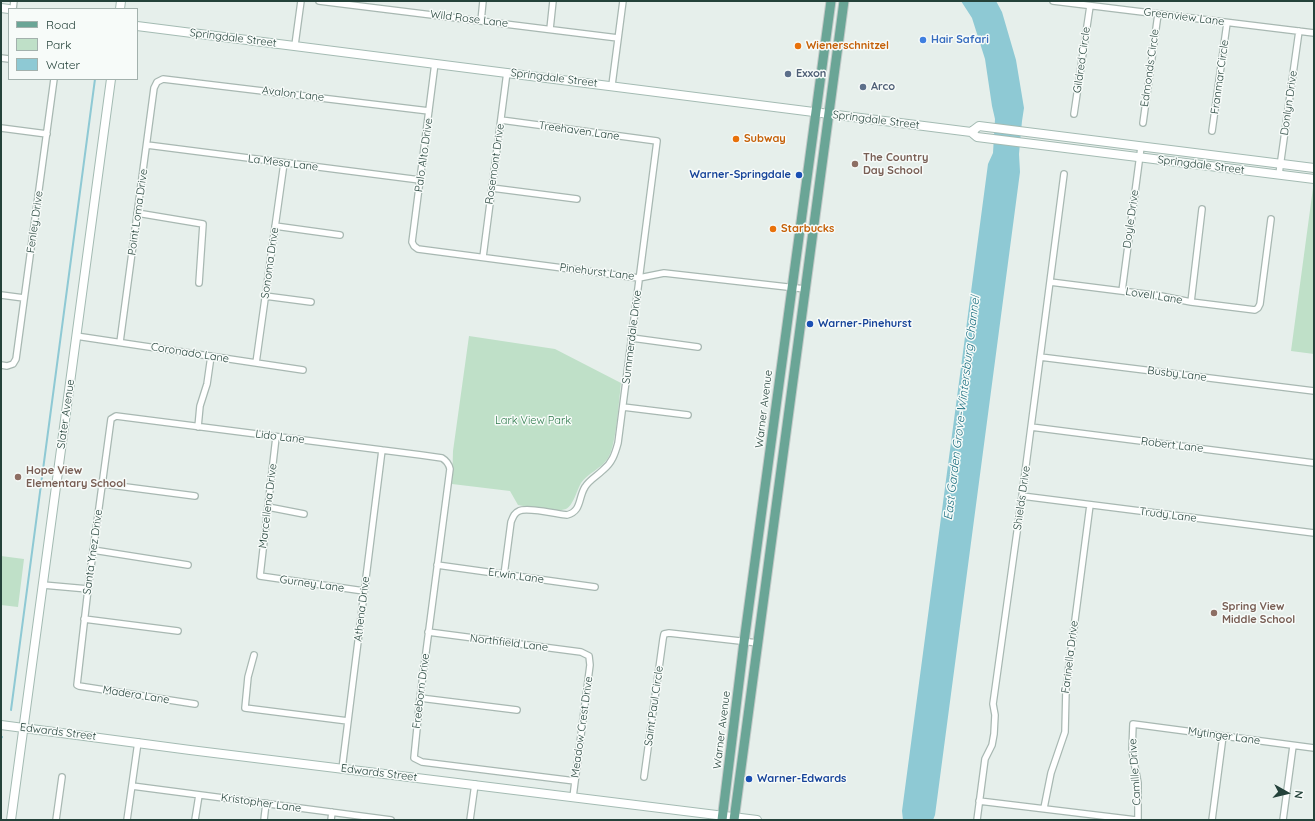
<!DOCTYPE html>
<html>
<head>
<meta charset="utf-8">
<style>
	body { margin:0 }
	#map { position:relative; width:1315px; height:821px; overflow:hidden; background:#e6efeb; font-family:Quicksand,sans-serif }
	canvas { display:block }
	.frame { position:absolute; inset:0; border:2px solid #24423a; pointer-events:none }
	.legend { position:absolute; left:8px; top:8px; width:130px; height:72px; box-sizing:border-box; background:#f7fbf9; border:1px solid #a3b1ad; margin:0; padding:5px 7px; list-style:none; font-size:12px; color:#24423a }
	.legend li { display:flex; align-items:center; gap:8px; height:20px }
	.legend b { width:20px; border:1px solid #a3b1ad }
	.north { position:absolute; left:1267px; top:773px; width:40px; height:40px; -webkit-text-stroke:3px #f7fbf9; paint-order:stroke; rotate:98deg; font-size:11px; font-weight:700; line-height:16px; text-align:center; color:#24423a }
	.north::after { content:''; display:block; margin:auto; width:14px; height:18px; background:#24423a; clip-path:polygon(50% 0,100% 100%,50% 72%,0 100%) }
</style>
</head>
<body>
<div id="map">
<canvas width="1315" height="821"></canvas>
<div class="frame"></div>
<ul class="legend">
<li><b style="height:5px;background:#6aa596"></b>Road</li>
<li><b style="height:11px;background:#bfe0c8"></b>Park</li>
<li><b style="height:11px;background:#8ec9d4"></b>Water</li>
</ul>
<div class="north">N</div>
</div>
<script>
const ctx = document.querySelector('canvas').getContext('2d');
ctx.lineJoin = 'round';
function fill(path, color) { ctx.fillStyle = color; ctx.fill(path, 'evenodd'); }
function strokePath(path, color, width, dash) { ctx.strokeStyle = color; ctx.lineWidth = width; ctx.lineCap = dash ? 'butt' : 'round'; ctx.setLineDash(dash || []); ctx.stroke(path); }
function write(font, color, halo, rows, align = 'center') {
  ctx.font = font + ' Quicksand,sans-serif'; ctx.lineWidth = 3; ctx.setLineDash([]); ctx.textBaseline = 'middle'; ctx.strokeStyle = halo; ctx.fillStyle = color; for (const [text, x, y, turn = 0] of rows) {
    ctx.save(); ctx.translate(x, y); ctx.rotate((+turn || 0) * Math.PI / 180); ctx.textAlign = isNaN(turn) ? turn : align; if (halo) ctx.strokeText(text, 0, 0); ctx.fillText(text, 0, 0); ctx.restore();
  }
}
const green = new Path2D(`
	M1313,188H1314V354L1291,351Z
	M469,336L555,349L621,383C619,399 616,447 608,458C601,469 588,473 581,483C577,490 573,506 566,509C555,513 530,507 518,505L510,491L452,484L453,451Z
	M1,556L24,559L18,607L1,605Z`);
const water = new Path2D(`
	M961,1H996L1002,12L1016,60L1024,108L1022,121L1019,154L1020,172L935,815L933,820H903L902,811L988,164L993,153L995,119L992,106L985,59L972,18Z`);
const stream = new Path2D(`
	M11,710L95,79
	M1,738L2,737`);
const street = new Path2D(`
	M319,1L618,38
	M1053,1L1314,33
	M13,9L14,1
	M481,21L483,1
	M550,29L553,1
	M295,45L301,1
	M1,58L9,59
	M435,63L412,242L414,246L418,249L639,278L664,273L805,289
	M612,85L623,1
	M1074,114L1090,6
	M501,120L657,141L618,443C615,454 612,463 603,470C597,476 589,480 585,487C578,498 582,511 567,515C557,514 527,507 519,511C514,513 513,517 511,522L504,575
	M1143,123L1158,14
	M1,128L47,134
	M1212,131L1227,23
	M147,145L420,180
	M1279,174L1299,31
	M492,188L577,199
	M137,213L203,224L199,283
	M275,226L340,235
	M483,257L507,72
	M1050,282L1161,296L1191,302L1255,310L1258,308L1260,304L1271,219
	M1122,291L1141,147
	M1,295L24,298
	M265,296L311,302
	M1191,302L1202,209
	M76,336L303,370
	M632,338L698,347
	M120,342L154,88L157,82L163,79L429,111
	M1040,357L1314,391
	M256,363L284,163
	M1,365L7,366L13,364L16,359L54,79
	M623,407L688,415
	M198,427L200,406L207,384L211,356
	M1031,427L1314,463
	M276,437L260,576L364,591
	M103,484L195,496
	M1022,496L1314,533
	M268,507L304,514
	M93,550L188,565
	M437,565L595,587
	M43,585L88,589
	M84,619L178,631
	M428,632L581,652L589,656L590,665L573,797
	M254,655L248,677L245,708L348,721
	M420,698L517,710
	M195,704L79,686L77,685L88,589L111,419L116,416L421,455L442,458C447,461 449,464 450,469L420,698L414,758L422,762L575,781
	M342,769L382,450
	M644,777L663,639L664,634L669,633L758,643
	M132,786L391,820
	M979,801L1136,820
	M1044,808L1051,773L1065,732L1066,689L1090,505
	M56,820L62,777
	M127,820L138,742
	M195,820L199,795
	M264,820L266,803
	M331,820L332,812
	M470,820L475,784
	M977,820L985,759L992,745L994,734L995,715L993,704L1022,496L1064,174
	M1138,820V783L1132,751L1133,724L1314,748
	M1212,820L1223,736
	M1283,820L1293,746`);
const secondary = new Path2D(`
	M1,8L9,9
	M120,9L121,1
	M137,26L971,132L977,137L1314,179
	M971,132L979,126L1314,168
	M1,725L190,750L757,820
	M11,820L111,79`);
const primary = new Path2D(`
	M722,820L744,642L831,1
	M734,820L844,1`);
const markers = [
	[923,40,4,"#3f7fe0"],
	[798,46,4,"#e8710a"],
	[788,74,4,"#5c6f8a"],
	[863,87,4,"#5c6f8a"],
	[736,139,4,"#e8710a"],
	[855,164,4,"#8d6e63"],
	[799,175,4,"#1a4fb4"],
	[773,229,4,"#e8710a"],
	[810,324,4,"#1a4fb4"],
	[18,477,4,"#8d6e63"],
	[1214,613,4,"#8d6e63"],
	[749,779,4,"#1a4fb4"]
];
const streetNames = [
	["Greenview Lane",1184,17,7],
	["Wild Rose Lane",469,19,7],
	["Springdale Street",233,38,7],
	["Gildred Circle",1082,60,-82],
	["Edmonds Circle",1150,68,-82],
	["Franmar Circle",1220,77,-82],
	["Springdale Street",554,78,7],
	["Avalon Lane",293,94,7],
	["Donlyn Drive",1289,103,-82],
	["Springdale Street",876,120,7],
	["Treehaven Lane",579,131,8],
	["Palo Alto Drive",424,155,-82],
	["La Mesa Lane",283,163,7],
	["Rosemont Drive",495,164,-82],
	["Springdale Street",1201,165,7],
	["Point Loma Drive",138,212,-82],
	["Doyle Drive",1131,219,-82],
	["Fenley Drive",35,222,-82],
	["Sonoma Drive",270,263,-82],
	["Pinehurst Lane",597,272,7],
	["Lovell Lane",1154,296,9],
	["Summerdale Drive",632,337,-83],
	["Coronado Lane",190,353,9],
	["Busby Lane",1177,374,7],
	["Warner Avenue",764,409,-83],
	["Slater Avenue",66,414,-82],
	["Lido Lane",280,437,7],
	["Robert Lane",1172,445,7],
	["Shields Drive",1022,498,-82],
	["Marcellena Drive",268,506,-83],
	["Trudy Lane",1168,515,7],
	["Santa Ynez Drive",93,552,-82],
	["Erwin Lane",516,576,8],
	["Gurney Lane",312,584,8],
	["Athena Drive",362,609,-83],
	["Northfield Lane",509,643,7],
	["Farinella Drive",1070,657,-83],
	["Freeborn Drive",421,691,-83],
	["Madera Lane",136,695,9],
	["Saint Paul Circle",654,706,-82],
	["Meadow Crest Drive",582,727,-82],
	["Warner Avenue",722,730,-83],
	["Edwards Street",58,732,7],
	["Mytinger Lane",1224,736,8],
	["Camille Drive",1135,772,-94],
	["Edwards Street",379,773,7],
	["Kristopher Lane",261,803,8]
];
const shopNames = [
	["Hair Safari",931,40]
];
const foodNames = [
	["Wienerschnitzel",806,46],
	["Subway",744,139],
	["Starbucks",781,229]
];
const serviceNames = [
	["Exxon",796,74],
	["Arco",871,87]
];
const educationNames = [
	["The Country",863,158],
	["Day School",863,171],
	["Hope View",26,471],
	["Elementary School",26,484],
	["Spring View",1222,607],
	["Middle School",1222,620]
];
const transitNames = [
	["Warner-Springdale",791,175,"right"],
	["Warner-Pinehurst",818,324],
	["Warner-Edwards",757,779]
];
const parkNames = [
	["Lark View Park",533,421]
];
const waterNames = [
	["East Garden Grove-Wintersburg Channel",962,408,-83]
];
fill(green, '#bfe0c8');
fill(water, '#8ec9d4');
strokePath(stream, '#8ec9d4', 2);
strokePath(street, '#a8b8b2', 8);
strokePath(secondary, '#a4bbb3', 10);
strokePath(primary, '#c2cac8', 11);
strokePath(street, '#fff', 5.5);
strokePath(secondary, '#fff', 8);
strokePath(primary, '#6aa596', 9);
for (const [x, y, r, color] of markers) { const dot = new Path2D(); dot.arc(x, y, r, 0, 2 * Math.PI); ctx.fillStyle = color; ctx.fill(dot); strokePath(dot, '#f7fbf9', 1.5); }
write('11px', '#24423a', '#f7fbf9', streetNames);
write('bold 11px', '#366cbe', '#f7fbf9', shopNames, 'left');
write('bold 11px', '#c56008', '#f7fbf9', foodNames, 'left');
write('bold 11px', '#4e5e75', '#f7fbf9', serviceNames, 'left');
write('bold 11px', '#785e54', '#f7fbf9', educationNames, 'left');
write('bold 11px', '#164399', '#f7fbf9', transitNames, 'left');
write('11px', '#2d7a4b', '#f7fbf9', parkNames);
write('italic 12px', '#1c6f80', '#f7fbf9', waterNames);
</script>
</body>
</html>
